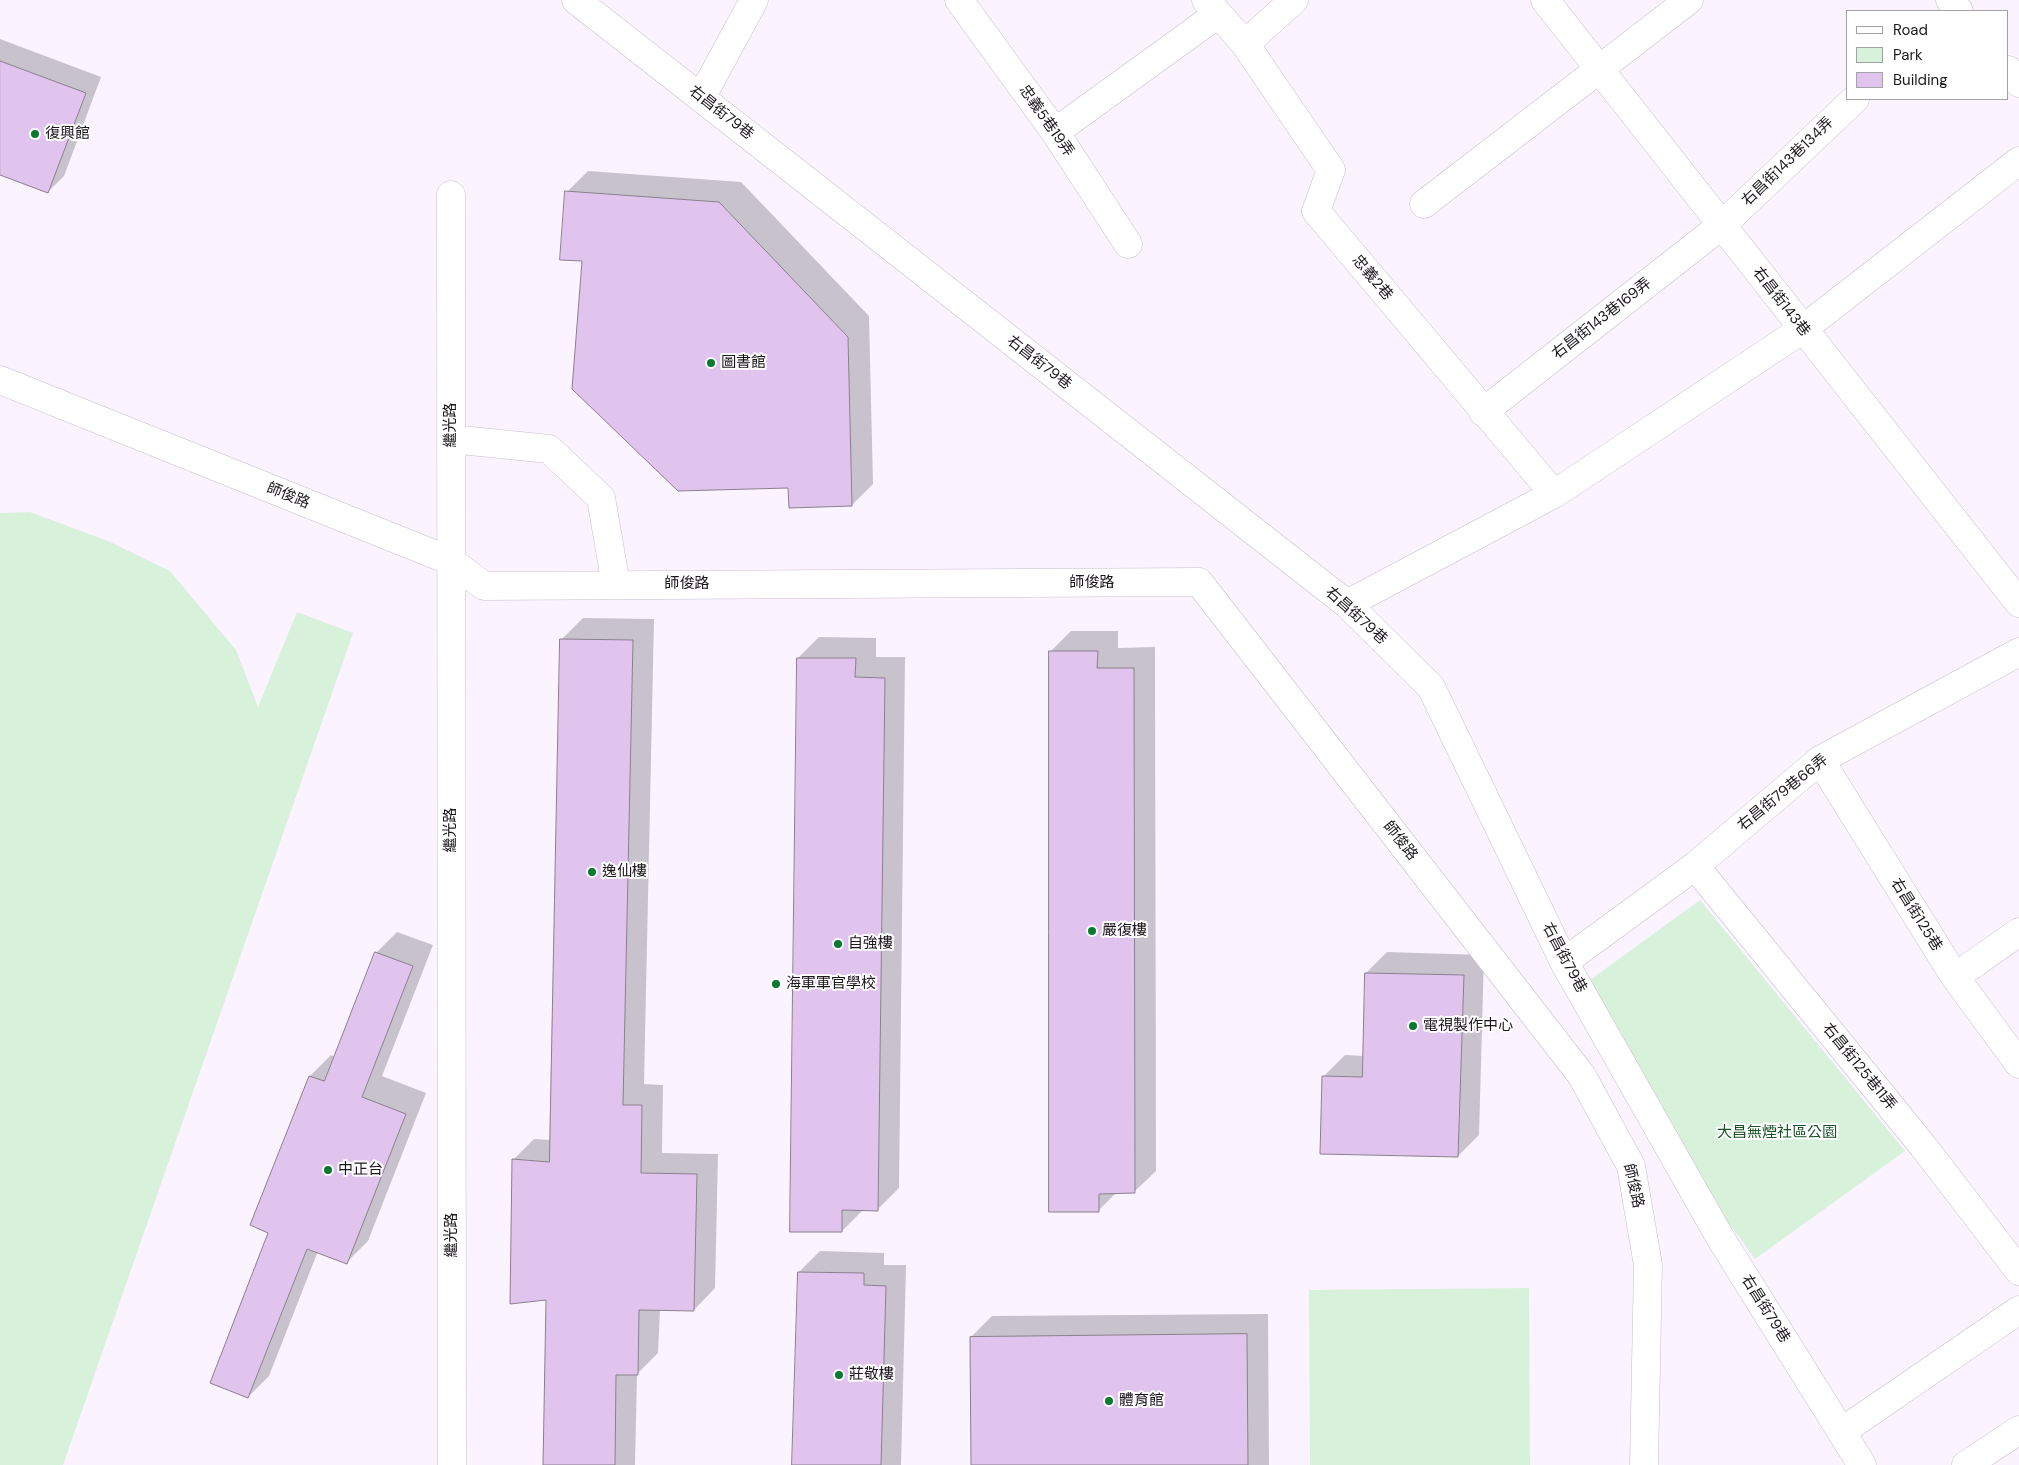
<!DOCTYPE html>
<html>
<head>
<meta charset="utf-8">
<style>
	body { margin:0 }
	#map { position:relative; width:2019px; height:1465px; overflow:hidden; background:#fbf3ff; font-family:"DM Sans",sans-serif }
	canvas { display:block }
	.legend { position:absolute; left:1846px; top:10px; width:162px; height:90px; box-sizing:border-box; background:#fff; border:1px solid #a3a2a4; margin:0; padding:6px 9px; list-style:none; font-size:15px; color:#1a161b }
	.legend li { display:flex; align-items:center; gap:10px; height:25px }
	.legend b { width:25px; border:1px solid #a3a2a4 }
</style>
</head>
<body>
<div id="map">
<canvas width="2019" height="1465"></canvas>
<ul class="legend">
<li><b style="height:6px;background:#fff"></b>Road</li>
<li><b style="height:14px;background:#d8f1db"></b>Park</li>
<li><b style="height:14px;background:#e1c4ee"></b>Building</li>
</ul>
</div>
<script>
const ctx = document.querySelector('canvas').getContext('2d');
ctx.lineJoin = 'round';
function fill(path, color) { ctx.fillStyle = color; ctx.fill(path, 'evenodd'); }
function strokePath(path, color, width, dash) { ctx.strokeStyle = color; ctx.lineWidth = width; ctx.lineCap = dash ? 'butt' : 'round'; ctx.setLineDash(dash || []); ctx.stroke(path); }
function write(font, color, halo, rows, align = 'center') {
  ctx.font = font + ' "DM Sans","Noto Sans TC",sans-serif'; ctx.lineWidth = 4; ctx.setLineDash([]); ctx.textBaseline = 'middle'; ctx.strokeStyle = halo; ctx.fillStyle = color; for (const [text, x, y, turn = 0] of rows) {
    ctx.save(); ctx.translate(x, y); ctx.rotate((+turn || 0) * Math.PI / 180); ctx.textAlign = isNaN(turn) ? turn : align; if (halo) ctx.strokeText(text, 0, 0); ctx.fillText(text, 0, 0); ctx.restore();
  }
}
const green = new Path2D(`
	M30,512L108,541L170,571L236,650L258,707L297,612L353,633L63,1465H0V513Z
	M1700,900L1905,1151L1755,1259L1725,1218L1590,980Z
	M1529,1288L1530,1465H1310L1309,1290Z`);
const shadow = new Path2D(`
	M0,39L101,77L64,176L48,192L0,174Z
	M588,171L741,182L869,316L873,484L852,505L790,487L583,260L567,192Z
	M583,618L654,619L644,1084L663,1085L662,1153L718,1154L715,1288L694,1310L660,1309L658,1353L637,1374L635,1465H544L548,1299L513,1160L534,1139L551,1140L562,639Z
	M1071,631H1118V648L1155,647L1156,1171L1134,1192H1117L1099,1210L1050,652Z
	M819,637L876,638V657H905L899,1188L878,1209L863,1210L842,1231L798,658Z
	M397,932L433,945L382,1076L426,1093L368,1241L347,1262L318,1251L269,1376L248,1397L270,1232L310,1076L331,1055L335,1057L376,953Z
	M1387,952L1484,955L1479,1135L1458,1156L1324,1076L1345,1055L1364,1056L1366,973Z
	M820,1251L884,1253V1265H906L901,1465H794L799,1272Z
	M1268,1314L1269,1465H972L971,1337L992,1316Z`);
const building = new Path2D(`
	M0,61L86,93L48,193L0,175Z
	M565,191L719,202L848,337L852,506L789,508L788,488L678,491L572,389L582,261L560,260Z
	M560,639L633,640L623,1105H642L641,1173L697,1174L694,1311L639,1310L638,1375H616L615,1465H543L546,1300L510,1304L512,1159L549,1162Z
	M1049,651H1098L1097,668H1134L1135,1193L1099,1194V1212H1049Z
	M797,658H856L855,677L885,678L878,1211L842,1210V1232H790Z
	M375,952L413,966L362,1097L406,1114L347,1264L307,1249L248,1398L210,1383L268,1233L250,1225L309,1076L324,1081Z
	M1365,973L1464,975L1458,1157L1320,1154L1322,1076L1362,1077Z
	M798,1272L864,1273V1285L886,1286L881,1465H792Z
	M1247,1334L1248,1465H971L970,1337Z`);
const minor = new Path2D(`
	M576,0L1347,604L1431,687L1564,962L1721,1239L1862,1465
	M959,0L1055,132L1128,244
	M1206,0L1245,44L1331,170L1316,211L1554,494
	M1545,0L2019,603
	M1950,0L1959,11
	M1245,44L1294,0
	M2008,70L2019,83
	M701,98L754,0
	M1055,132L1218,14
	M451,195L452,1465
	M1424,204L1689,0
	M0,380L451,561L484,586L1199,582L1582,1076L1631,1166L1648,1265L1644,1465
	M1483,412L1722,225L1855,99
	M451,439L549,449L601,498L616,585
	M1347,604L1554,494L1803,329L2019,161
	M1820,760L1955,977L2019,1064
	M1695,866L1923,1146L2019,1271
	M1564,962L1695,866L1820,760L2019,652
	M1955,977L2019,932
	M1841,1432L2019,1310
	M1966,1465L2019,1430`);
const markers = [
	[35,134,5,"#087a2f"],
	[711,363,5,"#087a2f"],
	[592,872,5,"#087a2f"],
	[1092,931,5,"#087a2f"],
	[838,944,5,"#087a2f"],
	[776,984,5,"#087a2f"],
	[1413,1026,5,"#087a2f"],
	[328,1170,5,"#087a2f"],
	[839,1375,5,"#087a2f"],
	[1109,1401,5,"#087a2f"]
];
const streetNames = [
	["右昌街79巷",721,113,38],
	["忠義5巷19弄",1046,121,55],
	["右昌街143巷134弄",1788,162,-44],
	["忠義2巷",1372,278,50],
	["右昌街143巷",1781,302,52],
	["右昌街143巷169弄",1602,319,-38],
	["右昌街79巷",1039,363,38],
	["繼光路",451,425,-90],
	["師俊路",288,496,22],
	["師俊路",1092,583],
	["師俊路",687,584],
	["右昌街79巷",1356,616,42],
	["右昌街79巷66弄",1783,793,-39],
	["繼光路",451,830,-90],
	["師俊路",1400,841,52],
	["右昌街125巷",1916,915,58],
	["右昌街79巷",1564,958,62],
	["右昌街125巷11弄",1859,1067,51],
	["師俊路",1633,1186,77],
	["繼光路",452,1235,-90],
	["右昌街79巷",1765,1309,58]
];
const poiNames = [
	["復興館",45,134],
	["圖書館",721,363],
	["逸仙樓",602,872],
	["嚴復樓",1102,931],
	["自強樓",848,944],
	["海軍軍官學校",786,984],
	["電視製作中心",1423,1026],
	["中正台",338,1170],
	["莊敬樓",849,1375],
	["體育館",1119,1401]
];
const parkNames = [
	["大昌無煙社區公園",1777,1133]
];
fill(green, '#d8f1db');
fill(shadow, '#0003');
fill(building, '#e1c4ee');
strokePath(building, '#89808d', 1);
strokePath(minor, '#c8becc', 29);
strokePath(minor, '#fff', 28);
for (const [x, y, r, color] of markers) { const dot = new Path2D(); dot.arc(x, y, r, 0, 2 * Math.PI); ctx.fillStyle = color; ctx.fill(dot); strokePath(dot, '#fff', 2); }
write('15px', '#1a161b', '#fff', streetNames);
write('15px', '#1a161b', '#fff', poiNames, 'left');
write('15px', '#185226', '#fff', parkNames);
</script>
</body>
</html>
